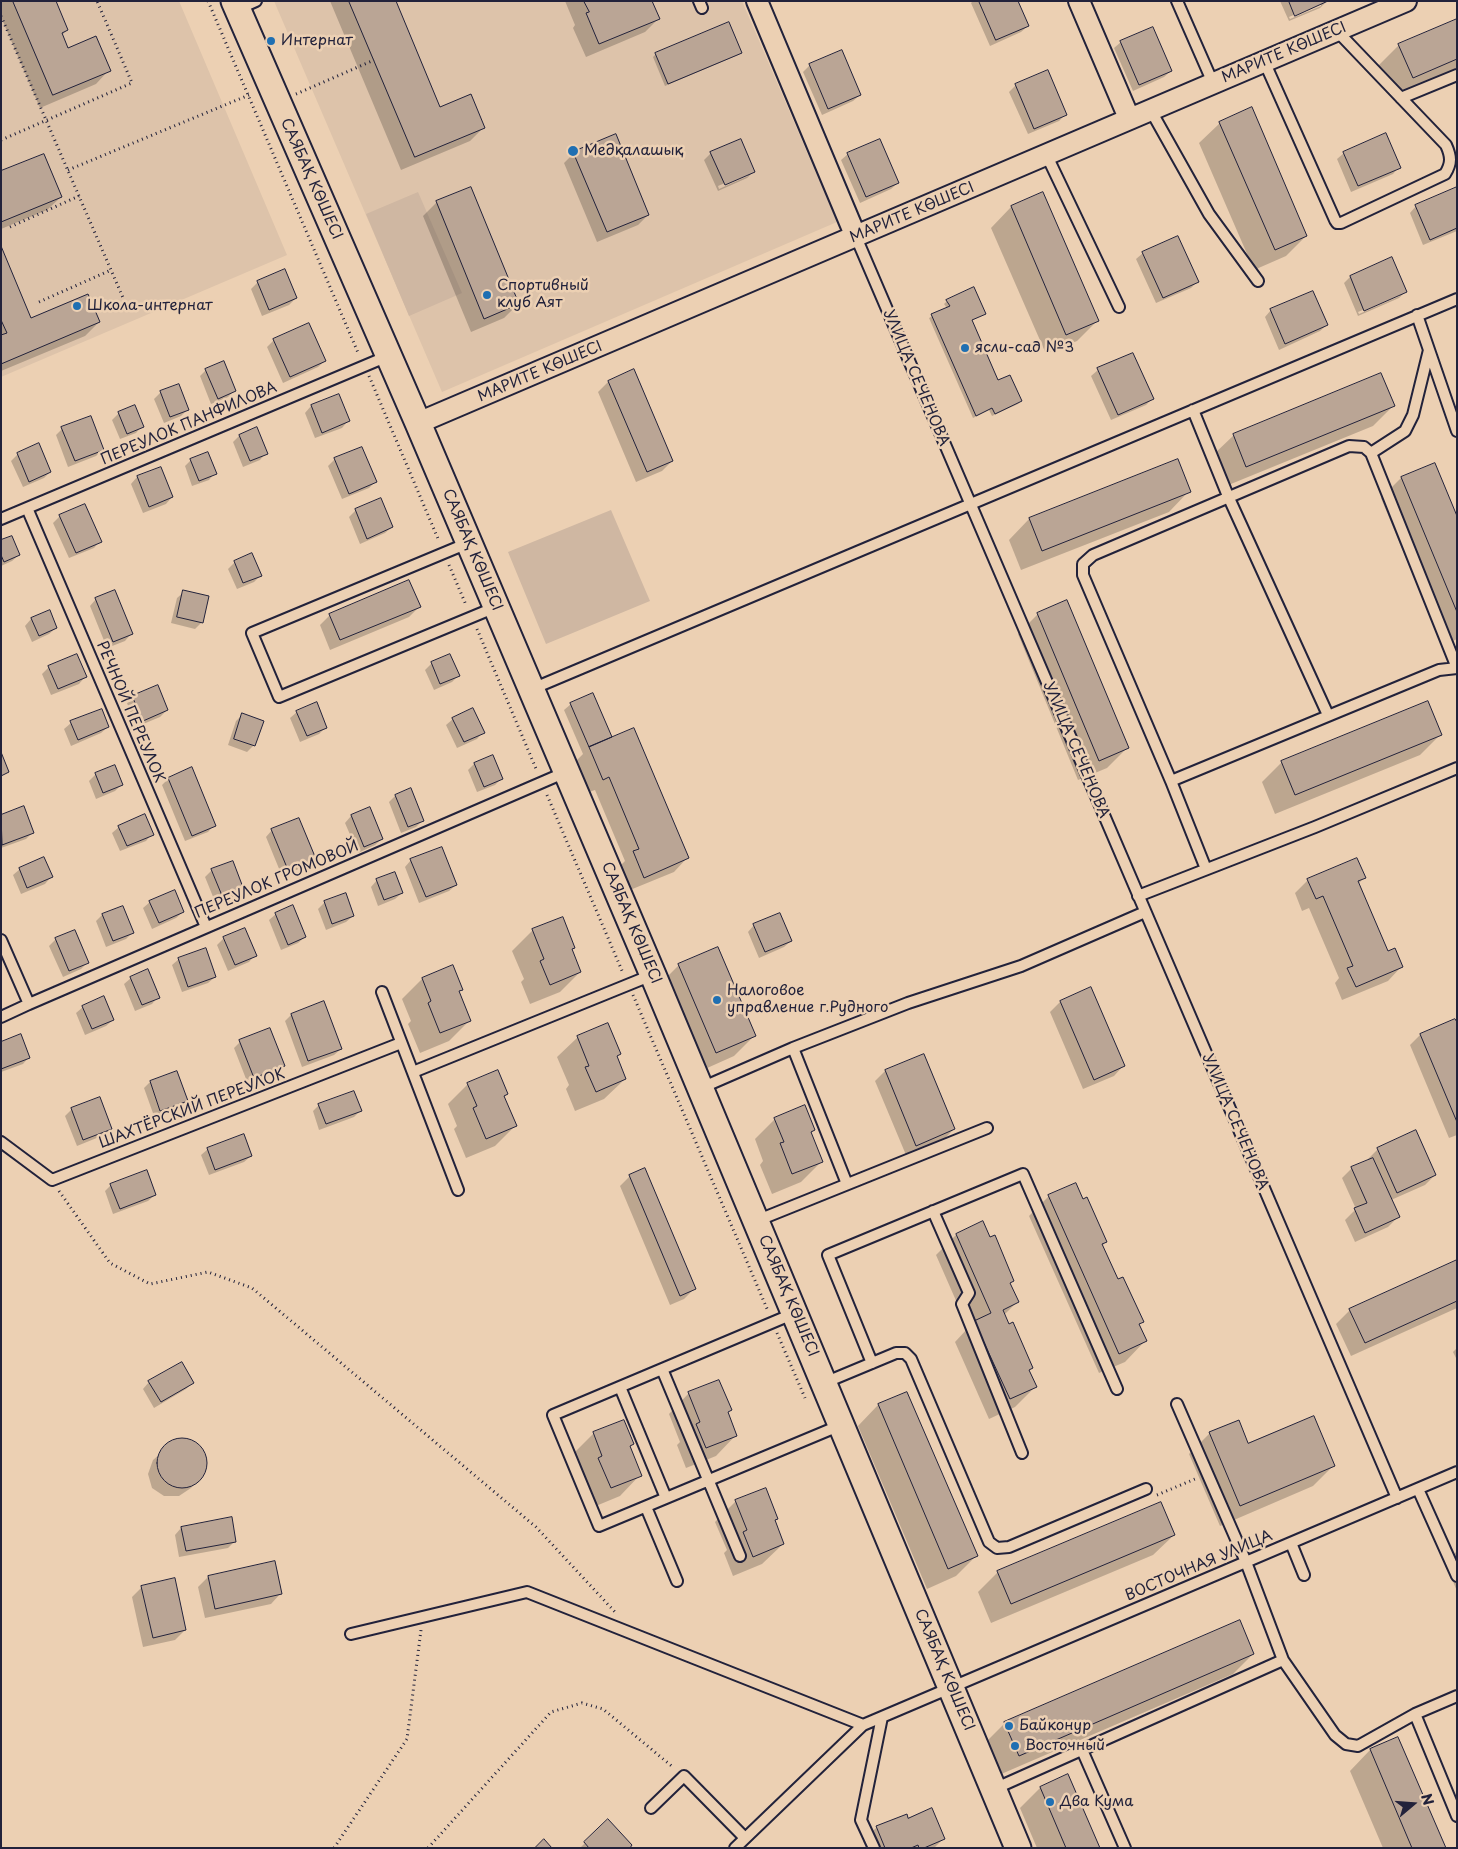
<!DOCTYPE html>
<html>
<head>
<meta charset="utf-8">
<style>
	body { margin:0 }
	#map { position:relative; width:1458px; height:1849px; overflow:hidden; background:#ecd0b3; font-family:"Playpen Sans",sans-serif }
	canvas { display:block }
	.frame { position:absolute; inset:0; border:2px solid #22223b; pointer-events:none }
	.north { position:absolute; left:1388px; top:1779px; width:50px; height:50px; -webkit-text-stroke:4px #ecd0b3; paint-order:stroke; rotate:72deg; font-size:14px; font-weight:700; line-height:20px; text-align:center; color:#22223b }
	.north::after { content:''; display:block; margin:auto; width:18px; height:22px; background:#22223b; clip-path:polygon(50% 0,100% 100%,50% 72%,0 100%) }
</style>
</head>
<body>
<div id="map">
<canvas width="1458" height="1849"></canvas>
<div class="frame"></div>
<div class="north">N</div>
</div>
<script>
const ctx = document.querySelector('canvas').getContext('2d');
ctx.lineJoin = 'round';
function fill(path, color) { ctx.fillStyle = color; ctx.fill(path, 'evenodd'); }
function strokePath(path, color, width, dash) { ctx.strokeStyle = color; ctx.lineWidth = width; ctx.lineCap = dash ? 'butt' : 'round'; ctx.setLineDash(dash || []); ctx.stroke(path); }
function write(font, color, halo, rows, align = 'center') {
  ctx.font = font + ' "Playpen Sans",sans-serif'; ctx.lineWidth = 5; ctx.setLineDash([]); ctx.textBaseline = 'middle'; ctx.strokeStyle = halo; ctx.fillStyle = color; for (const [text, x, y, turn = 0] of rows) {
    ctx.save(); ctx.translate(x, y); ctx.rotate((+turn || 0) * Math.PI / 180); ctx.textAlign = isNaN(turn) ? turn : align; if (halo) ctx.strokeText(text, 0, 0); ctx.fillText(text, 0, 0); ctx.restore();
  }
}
const built = new Path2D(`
	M1,1H179L287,255L1,377Z
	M274,1H742L837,222L442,392Z`);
const green = new Path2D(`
	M418,192L462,293L409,316L366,214Z
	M611,510L650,601L546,644L508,552Z`);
const shadow = new Path2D(`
	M1,1H55L67,30L62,35L68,49L109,70L96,84L40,108L1,17Z
	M330,1H394L440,109L484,127L470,141L401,170Z
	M565,1H651L658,19L645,32L586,57L573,28L575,25Z
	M973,1H1017L1028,26L1021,32L990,46L971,3Z
	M1280,1H1327L1320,8L1289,21ZM1321,3V6L1290,19L1289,17Z
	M1457,20V70L1392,98L1378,66L1399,45Z
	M1121,42L1171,71L1164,77L1133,91L1114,48Z
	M741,53L738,55L665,86L653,57L656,54Z
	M810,65L860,95L853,101L822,115L803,72Z
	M1016,85L1066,114L1059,121L1028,134L1009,92Z
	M1220,123L1306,236L1286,256L1254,270L1199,143Z
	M574,153L648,215L638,225L597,242L564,163Z
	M711,153L754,171L747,178L718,191L704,160ZM748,173V176L719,189L718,186Z
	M1344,153L1399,167L1393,174L1351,192L1337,159Z
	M848,154L898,183L891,189L860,203L841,160Z
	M1,173L61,197L47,210L1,229Z
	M1457,188V231L1423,245L1410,213L1416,206Z
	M1043,194L1098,320L1077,341L1046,354L991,228L1011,207Z
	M437,202L518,304L504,318L471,332L423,216Z
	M1,249L30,320L99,322L85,336L1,371Z
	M1143,253L1197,282L1191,288L1156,303L1136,259Z
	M1392,259L1406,291L1399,298L1358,316L1344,283L1350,277ZM1400,294V296L1359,314L1358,312Z
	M258,282L296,298L289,305L262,316L251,289Z
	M947,301L984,314L971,321L998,382L1021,401L1018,404L992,416L989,410L973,418L929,318L947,308L944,304Z
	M1271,310L1327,325L1320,331L1279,350L1265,317Z
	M274,340L325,361L318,367L283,383L267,347Z
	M206,370L234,391L228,397L211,404L200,376Z
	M1098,370L1152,399L1146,405L1111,420L1091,376Z
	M633,371L672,461L662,471L636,482L598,392L608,382Z
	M178,385L188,409L181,416L164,423L154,399L160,393Z
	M338,396L348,421L342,428L315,438L305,413L311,406Z
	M1393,406L1373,426L1226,486L1213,455L1234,435Z
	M119,413L142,426L136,433L120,439L112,420Z
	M62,429L103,449L96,456L68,467L56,435Z
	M239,436L266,453L260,460L243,467L233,442Z
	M18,454L50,472L44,478L23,487L11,461Z
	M335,459L375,482L369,488L342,499L328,466Z
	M191,460L215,473L209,480L192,486L185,466Z
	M1177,460L1189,491L1169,512L1021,570L1009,540L1029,519Z
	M1434,465L1457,520V639L1442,646L1381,498L1401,478Z
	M160,468L172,497L166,504L143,513L131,484L137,477Z
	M356,510L392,527L385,533L360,544L349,517Z
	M60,516L100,541L94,548L69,558L53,523Z
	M1,542L19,555L12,561L1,566Z
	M235,562L260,576L254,582L237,589L228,569Z
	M184,592L202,622L195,629L171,623L177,598Z
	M96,599L131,634L125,641L107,648L90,606Z
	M419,607L409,617L330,650L320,625L330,615Z
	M49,612L56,628L49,634L32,642L25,626L31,619Z
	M1038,614L1127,748L1107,768L1078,780L1018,634Z
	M432,663L458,676L452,682L434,690L425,670Z
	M49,667L85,677L79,684L51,695L42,674Z
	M133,697L167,710L160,717L136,727L127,703Z
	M571,704L610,737L606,741L687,858L674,872L630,890L620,866L625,861L595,790L589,792L576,761L583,754L564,710Z
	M297,712L326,727L319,734L300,742L290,718Z
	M242,715L254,745L247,752L228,745L236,721Z
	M453,719L483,732L477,739L457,748L446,725Z
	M71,723L108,727L101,733L71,746L64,729Z
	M1440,735L1420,755L1275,814L1262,782L1282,762Z
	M474,764L502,778L495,785L477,792L468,770Z
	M191,769L214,825L208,832L185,841L162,785L168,779Z
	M96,774L122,784L115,791L96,799L89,781Z
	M395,796L423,820L416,827L401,833L389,802Z
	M369,809L382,839L375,845L358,853L345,823L351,816Z
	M1,816L33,832L26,839L1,848Z
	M119,827L152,834L146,841L120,851L112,833Z
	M272,830L315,859L308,865L282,876L266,837Z
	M411,860L456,885L449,891L419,903L405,867Z
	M20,869L51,877L45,884L21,894L13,875Z
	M212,870L243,890L236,896L216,904L205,877ZM237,891V894L217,902L216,900Z
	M1364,878L1358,884L1387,953L1401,967L1388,981L1342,1000L1335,983L1339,978L1309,908L1302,911L1295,893L1308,880Z
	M377,880L402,893L395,899L378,906L371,887Z
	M150,902L183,912L176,918L152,929L143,908Z
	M325,902L353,916L346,922L326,930L318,909Z
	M122,907L132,933L126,939L106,947L96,921L102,915Z
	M276,914L305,937L298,943L281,950L269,920Z
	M754,925L791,941L784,947L759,958L748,932Z
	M533,930L574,947L571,950L580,972L560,992L530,1004L521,982L524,979L512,951Z
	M224,938L255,955L249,962L228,971L217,945Z
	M56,939L88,962L81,969L63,977L49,946Z
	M717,949L754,1036L734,1056L696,1073L658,986L679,965Z
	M179,959L215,977L208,983L182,992L172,965Z
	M131,978L158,997L152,1004L135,1011L124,984Z
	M422,979L461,989L458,992L469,1021L449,1041L420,1053L408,1024L411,1021L402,999Z
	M1091,989L1124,1065L1114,1076L1083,1089L1050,1012L1060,1002Z
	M323,1003L341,1049L334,1055L302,1067L285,1021L291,1015Z
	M83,1007L113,1020L106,1026L85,1035L76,1013Z
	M1455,1021L1457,1025V1135L1449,1138L1410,1045L1420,1035Z
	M578,1037L616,1057L625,1079L604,1099L575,1111L566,1089L569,1085L557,1057Z
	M240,1042L284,1066L277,1072L248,1084L234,1048Z
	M1,1043L29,1057L23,1064L1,1072Z
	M885,1071L954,1129L944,1139L906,1155L875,1081Z
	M150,1082L186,1101L180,1107L154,1116L144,1088Z
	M468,1084L507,1094L504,1097L515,1126L495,1146L466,1158L454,1129L457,1126L448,1104Z
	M319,1105L360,1111L354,1117L319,1130L313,1111Z
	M72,1109L111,1129L104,1135L77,1146L65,1116Z
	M775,1119L814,1130L810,1134L822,1161L801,1182L772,1194L760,1165L763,1161L755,1139Z
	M208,1149L251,1156L244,1162L209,1175L201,1155Z
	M1378,1149L1435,1175L1425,1185L1391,1200L1398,1217L1388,1227L1355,1242L1345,1220L1356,1209L1342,1178L1352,1168L1368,1161V1159Z
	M630,1176L694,1289L684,1299L670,1305L620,1186Z
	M111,1185L155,1195L148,1201L113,1214L105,1191Z
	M1049,1196L1082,1200L1106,1242L1102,1246L1117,1281L1142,1322L1138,1325L1145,1341L1125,1362L1099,1373L1029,1216Z
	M956,1235L1013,1281L1009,1284L1017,1302L1004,1315L1035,1387L1015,1407L989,1419L955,1342L968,1328L936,1255Z
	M1457,1262V1308L1351,1356L1336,1324L1350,1310Z
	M1457,1348V1360L1453,1352Z
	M149,1382L192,1383L186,1389L154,1408L143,1389Z
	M689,1393L730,1410L727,1413L736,1435L716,1456L686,1468L677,1445L680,1442L669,1414Z
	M907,1393L976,1556L956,1576L927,1589L858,1426L878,1405Z
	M594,1433L632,1444L629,1447L640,1475L620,1496L591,1508L573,1454Z
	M1210,1433L1248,1445L1333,1466L1313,1486L1220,1526L1189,1454Z
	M182,1440L196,1444L201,1449L206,1463L205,1470L201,1477L191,1488L179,1496H164L152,1488L148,1474L153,1460L175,1441Z
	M736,1501L777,1518L774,1522L783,1544L762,1564L733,1576L724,1553L727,1550L715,1522Z
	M181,1528L235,1541L228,1548L179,1557L175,1535Z
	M1174,1535L1153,1555L991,1623L978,1592L998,1572Z
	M1457,1551V1591L1445,1563Z
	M274,1563L281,1593L271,1604L205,1618L198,1587L208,1577Z
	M142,1587L185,1630L175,1640L143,1647L132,1597Z
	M1253,1654L1233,1674L999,1775L985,1743L1005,1723Z
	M1398,1738L1445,1848H1383L1350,1771L1370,1750Z
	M1068,1776L1098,1848H1037L1020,1808L1040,1788Z
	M908,1820L943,1839L934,1848H866L863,1841L877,1827Z
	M607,1821L628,1848H580Z`);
const building = new Path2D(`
	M13,1H56L68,30L62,33L68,48L96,36L111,71L53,95Z
	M349,1H396L440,107L471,94L485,128L415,157Z
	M584,1H652L660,19L599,44L586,13L589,12Z
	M979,1H1018L1029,26L996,40Z
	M1289,1H1328L1295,16Z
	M1457,19V59L1413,78L1398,44Z
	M729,22L742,53L668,84L655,53Z
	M1153,27L1172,71L1139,85L1120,41Z
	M842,50L861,95L828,109L809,64Z
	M1048,70L1067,115L1034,129L1015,84Z
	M1252,107L1307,236L1275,250L1219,122Z
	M1386,133L1401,168L1358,186L1343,152Z
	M616,134L649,215L607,232L573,152Z
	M741,139L755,172L725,185L710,152Z
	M880,139L899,183L866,197L847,153Z
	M44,154L62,197L1,222V171Z
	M471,187L519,304L484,319L436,201Z
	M1457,187V228L1430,240L1415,205Z
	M1043,192L1099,321L1066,335L1011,206Z
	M1178,236L1199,282L1163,298L1142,252Z
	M1,246L31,318L88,294L100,322L1,364V335L7,333L1,320Z
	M1392,257L1407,292L1364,311L1350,276Z
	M285,269L297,298L269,310L257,281Z
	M974,287L986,314L972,320L998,380L1010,375L1022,401L995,414L992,408L976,416L931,314L950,306L946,300Z
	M1313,291L1328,325L1285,344L1270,309Z
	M309,323L326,361L290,377L273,339Z
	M1133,353L1154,399L1118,415L1097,368Z
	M224,361L236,391L218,399L205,369Z
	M634,369L673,461L647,472L608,381Z
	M1381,373L1395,406L1246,467L1233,434Z
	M179,384L189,410L170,417L160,391Z
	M339,394L350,421L322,433L311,405Z
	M135,405L144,427L127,434L118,412Z
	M91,416L104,450L75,461L61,427Z
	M257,427L268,454L250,461L239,435Z
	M39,443L51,472L29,482L17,453Z
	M362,447L377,482L349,494L334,458Z
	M208,452L217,474L199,481L190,459Z
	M1178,459L1191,492L1042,551L1029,518Z
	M1435,463L1457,516V612L1401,477Z
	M161,467L173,497L149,507L137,476Z
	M381,498L393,527L367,539L355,509Z
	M85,504L102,542L76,553L59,515Z
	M12,536L20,555L4,562L1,555V540Z
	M252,553L262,576L243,583L234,561Z
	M409,580L421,607L340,640L329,614Z
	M115,590L133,634L113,642L95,598Z
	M183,590L209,596L203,623L177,617Z
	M1067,600L1129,748L1099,761L1037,613Z
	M50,610L57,628L39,636L31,618Z
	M77,654L87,677L58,689L48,666Z
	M450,654L460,676L440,684L431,662Z
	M158,685L168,710L143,721L132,696Z
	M593,693L612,737L589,747L570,703Z
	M1428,701L1442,735L1295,795L1281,761Z
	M317,702L327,728L307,736L296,711Z
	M473,708L485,733L464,742L452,718Z
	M102,709L109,727L78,740L70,721Z
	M242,713L264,721L255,746L234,739Z
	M634,728L689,858L644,878L633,851L639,849L609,777L603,780L589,747Z
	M1,752L9,772L1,776Z
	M493,755L503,779L484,787L474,763Z
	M115,765L123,785L103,793L95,773Z
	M192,767L216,826L192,836L168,778Z
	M411,788L424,821L408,827L395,795Z
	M24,806L34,833L2,845L1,815Z
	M370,807L383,839L364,847L351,815Z
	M145,814L154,835L127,846L118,826Z
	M299,818L316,859L288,870L271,829Z
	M442,847L457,885L426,897L410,859Z
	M44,857L53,877L27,888L19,868Z
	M1357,858L1366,878L1358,881L1388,951L1395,948L1403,967L1356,987L1347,968L1353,966L1323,896L1316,899L1307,879Z
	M233,861L244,890L223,898L211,869Z
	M395,872L403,893L384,900L376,879Z
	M175,890L184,912L159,923L149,901Z
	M346,893L354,916L332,924L324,901Z
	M293,905L306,937L288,945L275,913Z
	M123,906L134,933L113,941L102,914Z
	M780,913L792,941L765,952L753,924Z
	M563,917L575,948L572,949L581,972L550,985L540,961L544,959L532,929Z
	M245,928L257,956L235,965L223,937Z
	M75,930L89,963L69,971L55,938Z
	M718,947L756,1036L716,1053L678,964Z
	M206,948L216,977L188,987L178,958Z
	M453,965L463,990L459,991L471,1021L440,1033L428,1003L431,1001L422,978Z
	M148,969L160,998L142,1005L130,977Z
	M1091,987L1125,1066L1094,1080L1060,1001Z
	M104,996L114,1020L92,1029L82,1006Z
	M324,1001L342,1049L308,1061L291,1014Z
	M1455,1019L1457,1022V1122L1420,1034Z
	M608,1023L621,1054L617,1056L626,1079L596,1092L585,1067L589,1066L577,1036Z
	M270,1028L285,1066L254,1078L239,1040Z
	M21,1034L30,1058L1,1069V1042Z
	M924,1054L955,1129L916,1146L885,1070Z
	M498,1070L508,1094L504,1096L517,1126L486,1139L473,1108L477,1106L467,1083Z
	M177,1071L188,1101L160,1111L150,1081Z
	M354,1091L362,1111L326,1124L318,1104Z
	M100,1097L112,1129L83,1140L71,1108Z
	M805,1105L815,1130L811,1132L823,1162L792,1174L780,1143L784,1142L774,1118Z
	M1416,1130L1436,1175L1397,1193L1377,1148Z
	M244,1134L252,1156L215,1170L207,1148Z
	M1373,1158L1400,1217L1365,1233L1354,1208L1367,1203L1351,1167Z
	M645,1168L696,1289L680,1296L629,1175Z
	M147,1170L156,1195L120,1209L110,1184Z
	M1076,1183L1083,1199L1087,1197L1107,1242L1102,1244L1118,1279L1123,1277L1144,1322L1139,1324L1147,1341L1119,1354L1048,1195Z
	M983,1221L990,1237L995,1235L1014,1281L1010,1283L1019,1302L1003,1310L1009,1324L1013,1322L1033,1368L1029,1370L1037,1387L1010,1399L974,1321L991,1313L956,1234Z
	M1457,1260V1301L1365,1343L1349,1309Z
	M182,1362L194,1383L161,1402L148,1381Z
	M719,1380L732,1410L728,1412L737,1436L706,1448L696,1424L700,1422L688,1392Z
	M907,1392L978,1556L948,1569L878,1404Z
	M1314,1416L1335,1466L1240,1506L1209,1432L1239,1420L1248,1443Z
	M624,1420L634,1444L630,1446L642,1476L611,1488L598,1458L602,1456L593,1432Z
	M157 1463a25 25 0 1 1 50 0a25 25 0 1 1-50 0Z
	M766,1488L778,1519L775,1520L784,1544L753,1557L743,1532L747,1530L735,1500Z
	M1161,1502L1175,1535L1011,1604L997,1571Z
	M232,1517L236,1542L186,1551L181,1527Z
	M275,1561L282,1594L215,1609L208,1576Z
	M175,1578L186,1630L153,1638L141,1586Z
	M1240,1620L1254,1654L1019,1756L1004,1722Z
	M1398,1737L1446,1848H1412L1370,1749Z
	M1068,1774L1100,1848H1066L1040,1787Z
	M932,1808L945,1839L924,1848H919L918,1845L911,1848H885L876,1826L907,1814L908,1818Z
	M608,1819L632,1845L630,1848H589L584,1842Z
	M544,1839L552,1848H535Z`);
const path = new Path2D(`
	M208,1L359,355
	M1,16L124,300
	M296,94L374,60
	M1,140L132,83L97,1
	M68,170L249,95
	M10,227L79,196
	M39,302L111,270
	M369,376L439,541
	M449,565L466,605
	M477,629L537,771
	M547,795L623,973
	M633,995L768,1311
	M59,1191L110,1263L150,1284L208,1272L252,1288L536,1527L615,1612
	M777,1333L805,1398
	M1157,1495L1195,1479
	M334,1848L407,1739L421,1630
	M428,1848L551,1712L582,1703L603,1709L674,1768`);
const service = new Path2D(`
	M699,1L702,8
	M1177,1L1213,83
	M238,9L256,1
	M1264,61L1335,220L1337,223H1341L1445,174C1452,163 1451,156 1446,145L1337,31
	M1401,98L1457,75
	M1150,109L1209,214L1258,281
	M1047,156L1119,307
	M856,237L1397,1498
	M1417,315L1457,431
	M1193,410L1228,496L1328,715
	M1371,453L1405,431L1413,415L1429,350
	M27,508L206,927
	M1,519L388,356
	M468,543L252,633L279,697L496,607
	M532,689L1457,299
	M1171,781L1439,670L1457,668
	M1206,869L1171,781L1083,575V564L1093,555L1349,446L1364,447L1371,453L1457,668
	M1138,896L1315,827L1457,768
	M1,940L29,1004
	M382,992L458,1190
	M1,1017L29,1004L566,772
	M793,1048L847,1184
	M413,1072L652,975
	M701,1088L793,1048L908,1003L1021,966L1145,912
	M1,1142L52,1180L401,1043
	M933,1211L969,1293L962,1304L1022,1453
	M756,1221L987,1128
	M795,1313L553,1415L599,1526L841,1425
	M872,1363L828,1255L1023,1174L1117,1389
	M662,1369L740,1556
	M824,1383L896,1353H905L911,1359L989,1542L997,1548L1009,1547L1146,1489
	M620,1387L666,1498
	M1177,1404L1246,1562L1283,1660L1335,1735L1346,1744L1358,1746L1415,1714L1457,1696
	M1418,1489L1457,1576
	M646,1507L677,1581
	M1291,1543L1304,1575
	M351,1634L527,1592L863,1725
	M1415,1714L1457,1816
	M1082,1750L1125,1848
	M994,1789L1283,1660
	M651,1808L684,1776L745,1838
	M735,1848L863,1725L1457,1472
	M874,1848L861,1820L882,1717`);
const minor = new Path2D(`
	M757,1L856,237
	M1079,1L1129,118
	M418,423L1406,1`);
const tertiary = new Path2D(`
	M234,1L418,423L653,975L1018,1848`);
const markers = [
	[271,41,5,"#1f6fb2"],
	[573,151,6,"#1f6fb2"],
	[487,295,5,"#1f6fb2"],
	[77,306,5,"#1f6fb2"],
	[965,348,5,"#1f6fb2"],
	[717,1000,5,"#1f6fb2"],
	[1009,1726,5,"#1f6fb2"],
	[1015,1746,5,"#1f6fb2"],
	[1050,1802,5,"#1f6fb2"]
];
const poiNames = [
	["Интернат",281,41],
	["Медқалашық",584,151],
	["Спортивный",497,286],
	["клуб Аят",497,303],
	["Школа-интернат",87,306],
	["ясли-сад №3",975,348],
	["Налоговое",727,991],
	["управление г.Рудного",727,1008],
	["Байконур",1019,1726],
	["Восточный",1025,1746],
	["Два Кума",1060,1802]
];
const streetNames = [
	["МАРИТЕ КӨШЕСІ",1284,53,-23],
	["САЯБАҚ КӨШЕСІ",311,179,66],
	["МАРИТЕ КӨШЕСІ",912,213,-23],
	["МАРИТЕ КӨШЕСІ",540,372,-23],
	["УЛИЦА СЕЧЕНОВА",916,378,67],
	["ПЕРЕУЛОК ПАНФИЛОВА",189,424,-23],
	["САЯБАҚ КӨШЕСІ",472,550,67],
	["РЕЧНОЙ ПЕРЕУЛОК",130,712,67],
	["УЛИЦА СЕЧЕНОВА",1076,750,67],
	["ПЕРЕУЛОК ГРОМОВОЙ",277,880,-23],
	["САЯБАҚ КӨШЕСІ",631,923,67],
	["ШАХТЁРСКИЙ ПЕРЕУЛОК",192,1109,-21],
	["УЛИЦА СЕЧЕНОВА",1235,1122,67],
	["САЯБАҚ КӨШЕСІ",788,1296,67],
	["ВОСТОЧНАЯ УЛИЦА",1199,1566,-23],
	["САЯБАҚ КӨШЕСІ",944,1670,67]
];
fill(built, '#ddc3aa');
fill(green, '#cfb7a2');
fill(shadow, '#0003');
fill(building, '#baa595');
strokePath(building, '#22223b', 1);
strokePath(service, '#22223b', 14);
strokePath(minor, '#22223b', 24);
strokePath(tertiary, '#22223b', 29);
strokePath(path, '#22223b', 3, [1, 4]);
strokePath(service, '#ecd0b3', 10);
strokePath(minor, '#ecd0b3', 20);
strokePath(tertiary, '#ecd0b3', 25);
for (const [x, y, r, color] of markers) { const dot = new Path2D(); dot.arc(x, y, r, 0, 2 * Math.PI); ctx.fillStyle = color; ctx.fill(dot); strokePath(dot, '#ecd0b3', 2); }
write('15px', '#22223b', '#ecd0b3', poiNames, 'left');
write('15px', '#22223b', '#ecd0b3', streetNames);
</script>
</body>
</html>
